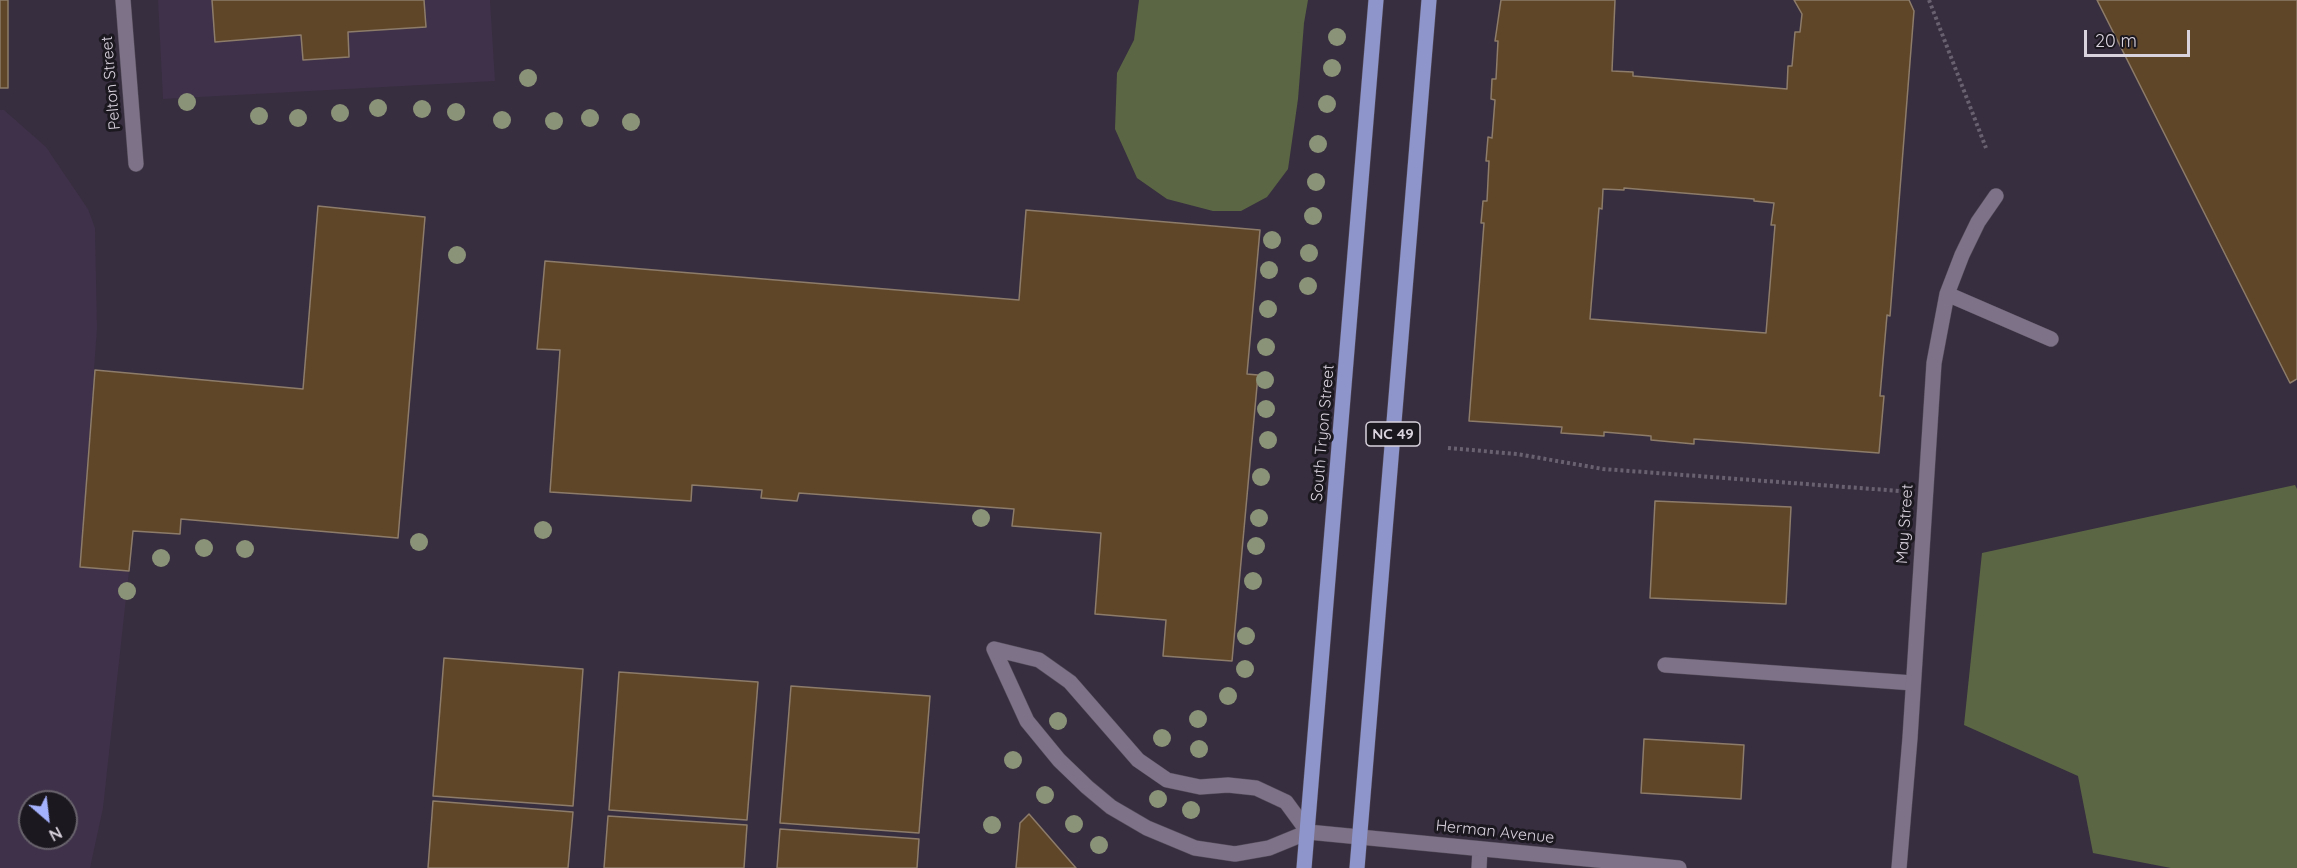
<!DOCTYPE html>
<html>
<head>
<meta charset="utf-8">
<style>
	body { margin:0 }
	#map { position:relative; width:2297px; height:868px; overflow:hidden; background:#372e3f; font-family:Quicksand,sans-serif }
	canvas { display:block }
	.north { position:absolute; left:18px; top:790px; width:60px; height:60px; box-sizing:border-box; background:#1c1820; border:2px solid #68636c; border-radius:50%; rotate:152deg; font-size:16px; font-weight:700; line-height:24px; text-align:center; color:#d9d3de }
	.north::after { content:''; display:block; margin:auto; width:21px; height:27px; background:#a4b1fc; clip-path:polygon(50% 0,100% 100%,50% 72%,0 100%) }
	.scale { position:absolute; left:2084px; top:30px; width:106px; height:27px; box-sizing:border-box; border:3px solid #d9d3de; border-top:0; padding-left:8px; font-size:18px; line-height:21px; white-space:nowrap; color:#d9d3de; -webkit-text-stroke:4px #1c1820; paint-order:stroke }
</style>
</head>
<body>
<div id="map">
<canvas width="2297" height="868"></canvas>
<div class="north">N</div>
<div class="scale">20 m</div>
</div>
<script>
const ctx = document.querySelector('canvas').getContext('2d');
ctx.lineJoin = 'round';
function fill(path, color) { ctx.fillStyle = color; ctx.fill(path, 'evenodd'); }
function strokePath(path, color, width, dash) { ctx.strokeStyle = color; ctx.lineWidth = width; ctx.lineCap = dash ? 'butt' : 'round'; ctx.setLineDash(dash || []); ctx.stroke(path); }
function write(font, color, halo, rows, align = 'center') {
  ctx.font = font + ' Quicksand,sans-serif'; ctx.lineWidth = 6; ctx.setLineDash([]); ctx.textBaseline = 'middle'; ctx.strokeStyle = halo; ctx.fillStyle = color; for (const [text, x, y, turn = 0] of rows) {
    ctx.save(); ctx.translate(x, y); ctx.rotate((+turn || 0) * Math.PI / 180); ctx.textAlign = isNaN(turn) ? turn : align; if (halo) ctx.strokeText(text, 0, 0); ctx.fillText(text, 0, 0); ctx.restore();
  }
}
const built = new Path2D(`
	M158,0H490L495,81L163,99Z
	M0,110H4L46,147L88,209L95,228L97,328L80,567L129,571L103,808L90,868H0ZM30,802H66V838H30Z`);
const forest = new Path2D(`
	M1139,0H1308L1304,23L1298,99L1288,169L1267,197L1241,211H1213L1167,199L1137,178L1115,129L1117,73L1134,40Z
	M2295,485L2297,489V868H2171L2093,853L2078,776L1964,725L1982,553Z`);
const building = new Path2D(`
	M0,0H8V88H0Z
	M212,0H424L426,27L348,32L349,57L303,60L301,35L215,42Z
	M1501,0H1615L1612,71L1633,72V76L1787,89L1788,66H1792L1795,32H1800L1802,14L1794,0H1909L1914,11L1890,316L1887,315L1880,396H1884L1879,453L1694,439V444L1651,440V436L1604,432V436L1561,433L1562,427L1469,421L1484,223H1481L1483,201H1487L1489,161H1486L1488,137L1492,138L1495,100L1491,99L1492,79H1496L1498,41H1495ZM1624,188L1754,199V201L1774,203L1771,225H1775L1766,333L1590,319L1599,208L1602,209L1603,189L1624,190Z
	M2097,0H2297V379L2290,383Z
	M318,206L425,217L398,538L181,519L180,534L133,531L129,571L80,567L95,370L303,389Z
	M1026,210L1260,230L1247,374L1258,375L1232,661L1163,656L1166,620L1095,614L1101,533L1012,526L1014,509L799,493L797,501L761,498L762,490L692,485L691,501L550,492L560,350L537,349L545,261L1019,300Z
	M1655,501L1791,507L1786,604L1650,598Z
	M444,658L583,669L573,806L433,796Z
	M619,672L758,682L747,820L609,810Z
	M791,686L930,696L919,833L780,823Z
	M1644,739L1744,745L1741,799L1641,793Z
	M433,801L573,812L568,868H428Z
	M1029,814L1076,868H1016L1020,823Z
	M608,816L747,825L744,868H604Z
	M780,829L919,839L917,868H777Z`);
const path = new Path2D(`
	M1929,0L1986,148
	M1448,448L1517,454L1603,469L1900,491`);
const service = new Path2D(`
	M994,649L1039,660L1070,682L1138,760L1167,780L1200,787L1228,785L1256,788L1286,802L1308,832L1269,848L1235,854L1195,848L1147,828L1111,807L1087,787L1059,760L1027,721Z
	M1665,665L1913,683
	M1479,868L1480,849`);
const minor = new Path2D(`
	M123,0L136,164
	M1947,294L2051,339
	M1308,832L1679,868
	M1899,868L1910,738L1934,363L1947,294L1962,255L1978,222L1996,196`);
const primary = new Path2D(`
	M1304,868L1376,0
	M1357,868L1429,0`);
const trees = [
	[1337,37],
	[1332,68],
	[528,78],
	[187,102],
	[1327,104],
	[378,108],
	[422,109],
	[456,112],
	[340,113],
	[259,116],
	[298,118],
	[590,118],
	[502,120],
	[554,121],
	[631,122],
	[1318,144],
	[1316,182],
	[1313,216],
	[1272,240],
	[1309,253],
	[457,255],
	[1269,270],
	[1308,286],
	[1268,309],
	[1266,347],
	[1265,380],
	[1266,409],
	[1268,440],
	[1261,477],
	[981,518],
	[1259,518],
	[543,530],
	[419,542],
	[1256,546],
	[204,548],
	[245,549],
	[161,558],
	[1253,581],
	[127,591],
	[1246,636],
	[1245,669],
	[1228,696],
	[1198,719],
	[1058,721],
	[1162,738],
	[1199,749],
	[1013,760],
	[1045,795],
	[1158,799],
	[1191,810],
	[1074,824],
	[992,825],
	[1099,845]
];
const shields = [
	[1393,434,54]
];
const shieldNames = [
	["NC 49",1393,434]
];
const streetNames = [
	["Pelton Street",111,83,-95],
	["South Tryon Street",1323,433,-85],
	["May Street",1905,524,-86],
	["Herman Avenue",1495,832,6]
];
fill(built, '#3e3149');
fill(forest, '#5b6744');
fill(building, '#5f4629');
strokePath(building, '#8d7c6a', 1.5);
strokePath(service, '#534b5a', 16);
strokePath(minor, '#534b5a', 16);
strokePath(primary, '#534b5a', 16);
strokePath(path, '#696170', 4, [3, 3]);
strokePath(service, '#7d7287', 15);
strokePath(minor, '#7d7287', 15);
strokePath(primary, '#8e95ca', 15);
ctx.fillStyle = '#8a9278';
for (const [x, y] of trees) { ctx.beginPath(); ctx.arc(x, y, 9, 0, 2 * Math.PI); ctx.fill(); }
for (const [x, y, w] of shields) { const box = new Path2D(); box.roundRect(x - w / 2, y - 12, w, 24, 4.5); ctx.fillStyle = '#1c1820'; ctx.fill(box); strokePath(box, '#d9d3de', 1.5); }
write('bold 15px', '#d9d3de', null, shieldNames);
write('16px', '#d9d3de', '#1c1820', streetNames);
</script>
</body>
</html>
